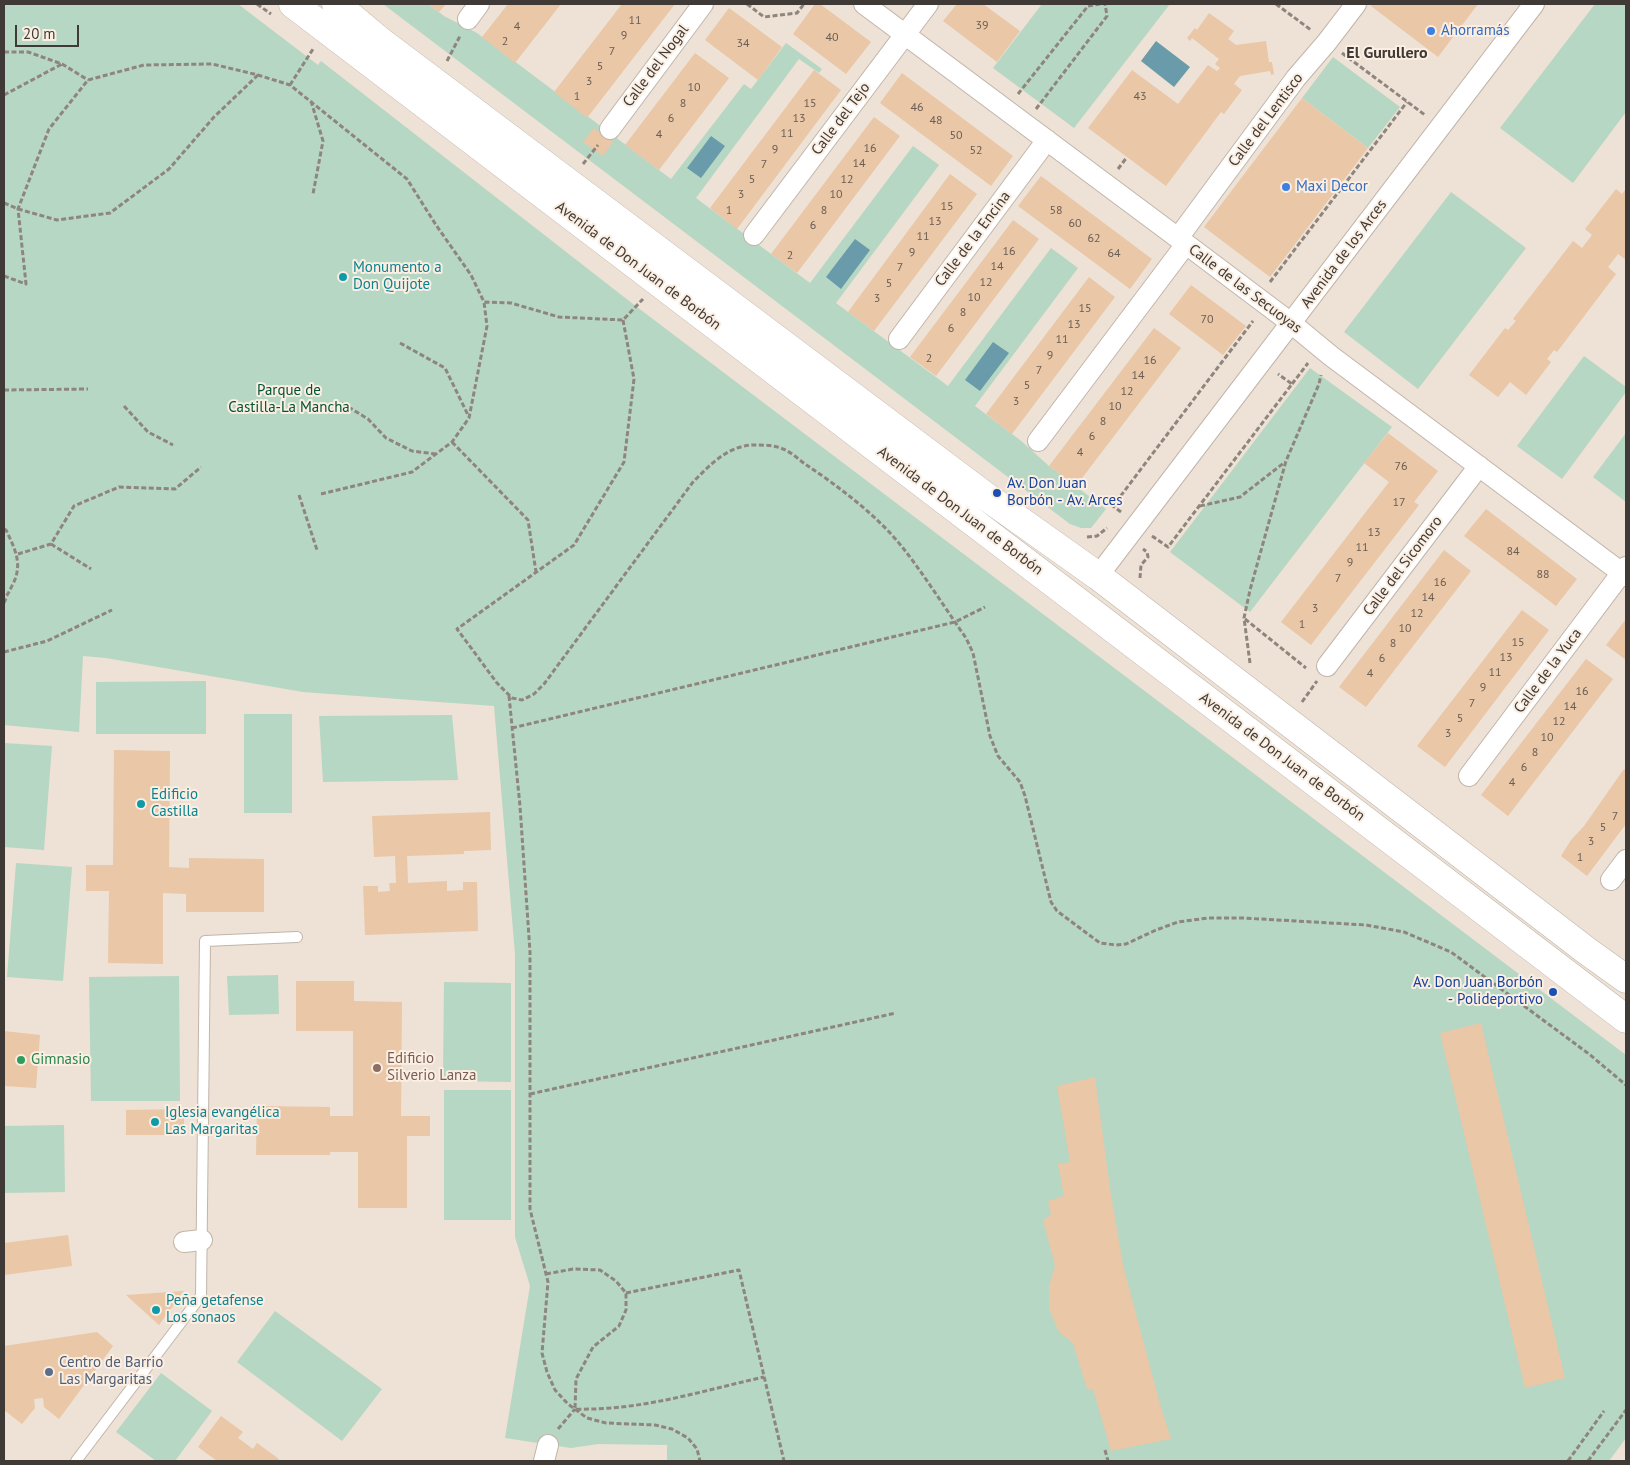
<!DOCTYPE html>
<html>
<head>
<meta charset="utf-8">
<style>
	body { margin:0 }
	#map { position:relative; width:1630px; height:1465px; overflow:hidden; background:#eee1d5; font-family:"PT Sans",sans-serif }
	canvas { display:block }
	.frame { position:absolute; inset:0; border:5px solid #3f3a35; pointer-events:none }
	.scale { position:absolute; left:15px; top:25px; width:64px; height:22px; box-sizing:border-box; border:2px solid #3f3a35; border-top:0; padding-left:6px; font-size:15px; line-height:18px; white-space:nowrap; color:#3f3a35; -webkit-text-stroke:4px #fbeee2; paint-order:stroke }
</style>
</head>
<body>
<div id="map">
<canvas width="1630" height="1465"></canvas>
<div class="frame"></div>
<div class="scale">20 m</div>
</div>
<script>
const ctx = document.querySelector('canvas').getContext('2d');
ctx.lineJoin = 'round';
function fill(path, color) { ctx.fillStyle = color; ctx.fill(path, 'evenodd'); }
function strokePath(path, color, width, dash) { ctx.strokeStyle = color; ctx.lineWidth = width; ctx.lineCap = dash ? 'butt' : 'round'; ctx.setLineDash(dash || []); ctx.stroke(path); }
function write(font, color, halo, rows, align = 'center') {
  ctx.font = font + ' "PT Sans",sans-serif'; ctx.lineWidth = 4; ctx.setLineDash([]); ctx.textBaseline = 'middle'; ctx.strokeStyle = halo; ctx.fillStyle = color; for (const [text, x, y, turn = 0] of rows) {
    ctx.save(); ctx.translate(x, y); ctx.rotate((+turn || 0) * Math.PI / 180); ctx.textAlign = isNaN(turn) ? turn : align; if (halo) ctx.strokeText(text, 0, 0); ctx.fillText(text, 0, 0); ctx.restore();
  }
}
const green = new Path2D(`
	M4,4H238L318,65L321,61L633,304L1626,1055V1438L1609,1461H667V1445L598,1444L571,1448L505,1438L530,1286L515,1237V954L494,706L303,692L106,658L83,656L79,732L4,725Z
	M383,4H428L444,16L477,33L671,179L744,84L751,89L786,43L822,69L819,73L799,59L696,198L810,283L913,146L939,165L836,303L948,386L1051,248L1078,268L975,406L1020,440L1049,466L1106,509L1091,528H1081L1070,524Z
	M1042,4H1170L1074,128L993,68Z
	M1595,4H1626V112L1573,183L1500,128Z
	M1333,57L1400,107L1368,148L1302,98Z
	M1451,192L1526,248L1418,389L1344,332Z
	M1584,356L1626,387V392L1562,479L1517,446Z
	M1310,368L1392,427L1250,612L1170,552Z
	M1626,433V502L1593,477Z
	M206,681V734H96V682Z
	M244,714H292V813H244Z
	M452,715L458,780L323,782L319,716Z
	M4,743L52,746L44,850L4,847Z
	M16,863L72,867L63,981L7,977Z
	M278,975L279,1014L229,1015L227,976Z
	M179,976L180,1101H91L89,977Z
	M444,982L511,983V1082L443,1081Z
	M444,1090H511V1220H444Z
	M64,1125L65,1192L4,1193V1126Z
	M275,1311L382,1389L342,1441L237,1362Z
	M161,1373L212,1411L175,1461H156L116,1432Z`);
const water = new Path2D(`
	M1156,41L1190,67L1174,87L1141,61Z
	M711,136L725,146L701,178L687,168Z
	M855,239L870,250L841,289L826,277Z
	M993,342L1009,353L980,391L965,380Z`);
const building = new Path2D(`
	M428,4H446L439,12Z
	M508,4H561L515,63L482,37Z
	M622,4H675L587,118L554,92Z
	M815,4H820L871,42L846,74L793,34Z
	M957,4H983L1020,31L997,62L943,21Z
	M1373,4H1478L1438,57L1371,6Z
	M729,8L782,47L758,80L705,40Z
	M1209,13L1234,31L1228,39L1236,45L1266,41L1269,62H1272L1274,74L1271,75L1270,71L1240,76L1234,84L1242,90L1224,114L1221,112L1166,186L1088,128L1132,70L1178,104L1208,65L1217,71L1220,68L1215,64L1219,59L1192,38L1190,41L1187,38L1195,28L1197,30Z
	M695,53L729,78L659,170L625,145Z
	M814,70L841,90L737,229L710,208Z
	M902,73L1013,156L991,186L880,103Z
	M1302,98L1368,148L1270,277L1204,227Z
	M874,117L900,136L797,273L771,254Z
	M594,128L613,142L603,156L583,142Z
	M950,174L977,194L874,331L848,312Z
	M1041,176L1152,259L1130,289L1018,206Z
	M1616,189L1622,194L1626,189V257L1625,259L1618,254L1608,267L1616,274L1557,352L1554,350L1547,359L1551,362L1526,395L1510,382L1498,397L1469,375L1505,328L1508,330L1516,321L1513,319L1573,241L1582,248L1592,235L1585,229Z
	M1013,220L1039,239L936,376L910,357Z
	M1089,277L1115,297L1012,434L986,414Z
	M1191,285L1246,326L1223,355L1169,314Z
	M1154,328L1181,348L1076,486L1049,466Z
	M1388,433L1438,471L1414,502L1419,505L1311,645L1281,622L1389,482L1364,463Z
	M1486,509L1577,579L1556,606L1464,536Z
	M1444,550L1471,571L1366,707L1339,687Z
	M1522,610L1549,630L1445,767L1417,746Z
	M1626,619V660L1606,645Z
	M1586,659L1613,679L1508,816L1481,795Z
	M114,750L170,751L169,867L189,868V858L264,859V912H186V894L163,893V964L108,963L109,891H86V865H113Z
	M1624,769L1626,770V824L1587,876L1561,856L1571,840L1584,826Z
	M490,812L491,850L464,851V854L407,856L408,883L447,881V891L463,890V882H477L478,931L365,935L363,886H378V892L390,891L389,883H396L395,856L374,857L372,816Z
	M296,981H354V1001L402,1002L401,1116H430V1136H407V1208H358V1152H330V1155H256L257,1106L330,1107V1116H353V1031H296Z
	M1481,1023L1565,1378L1525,1388L1440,1033Z
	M4,1031L40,1035L36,1088L4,1086Z
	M1095,1077L1110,1188L1123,1265L1160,1404L1171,1439L1111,1451L1093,1389H1087L1073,1343L1059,1332L1049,1309V1287L1055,1265L1043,1220L1051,1215L1048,1201L1064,1196L1058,1164L1070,1162L1057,1086Z
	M184,1109V1135H126V1110Z
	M68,1235L72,1266L4,1275V1243Z
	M184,1291L159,1325L126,1295Z
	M97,1332L113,1346L59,1419L44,1407L43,1398L34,1399L35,1408L22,1424L4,1410V1346Z
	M221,1416L243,1432L238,1438L253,1449L257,1443L279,1459L278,1461H217L198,1447Z`);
const path = new Path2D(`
	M257,4L271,14
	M747,4L764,17L797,13L804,4
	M1276,4L1311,30
	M4,52H28L62,64L88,80
	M1342,53L1425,115
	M447,61L460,36
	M290,85L313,49
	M1018,94L1088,6L1100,4
	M4,95L62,64
	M311,101L323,141L313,194
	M1036,109L1107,16L1105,4
	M583,164L598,145
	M1118,169L1127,157
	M4,203L18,209L57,220L110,213L169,169L214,117L258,75
	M4,276L26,284L18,209L49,129L88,80L144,65L212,64L258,75L290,85L407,179L436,225L471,275L484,302L511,303L559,317L623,320L643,299
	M1270,282L1407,102
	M623,320L634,379L624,462L574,545L457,629L497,683L512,698L522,700L534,694L544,684L693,482C710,465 727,446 753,445C763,445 774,445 783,449C791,452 798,459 805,464C838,486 878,516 903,548C925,576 945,608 966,638L973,653L990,736L998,756L1020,782L1025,796L1051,902L1057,911L1100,943L1116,945L1126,944L1156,930L1178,922L1208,918H1243L1366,925L1404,932L1451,952L1589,1054L1626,1085
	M400,343L445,368L469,417
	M1292,384L1308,363
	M4,390L88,389
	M342,403L368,419L386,438L412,451L436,454
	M124,406L148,432L173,445
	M452,442L528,520L536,572
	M321,494L412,472L452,442L469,418L487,326L484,302
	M299,495L317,550
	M1200,506L1240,497L1285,462
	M1121,512L1113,506L1253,321
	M4,529L6,530C15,549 23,564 13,584C10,589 9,594 4,598
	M1152,536L1168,547L1292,384L1278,374
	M1087,537L1097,536L1107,528
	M51,544L91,569
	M18,554L51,544L74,506L119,487L175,489L201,467
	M1140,578L1141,565L1148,557L1147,552L1143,549
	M4,603L7,596
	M1245,619L1306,668
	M4,652L47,641L112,610
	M1250,663L1244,618L1250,590L1286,461L1319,384L1321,375
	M509,696L520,806L530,952V1209L548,1282L542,1353L547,1372L555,1390L568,1404L587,1418L606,1423L655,1425L672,1429L688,1438L697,1449L700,1461
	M1302,702L1317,681
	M512,728L955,622L985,607
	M530,1094L896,1013
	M546,1274L573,1269L600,1270L616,1281L626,1293V1310L619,1326L593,1347L576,1379L575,1409C640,1411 701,1391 764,1377
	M626,1293L739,1270L784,1461
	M558,1429L575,1409
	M1105,1450L1108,1461
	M1568,1461L1604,1411
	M1588,1461L1626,1410`);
const lane = new Path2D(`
	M76,1461L201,1296L205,941L297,937`);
const street = new Path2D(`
	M864,4L1186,244L1291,323L1331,356L1626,576
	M468,19L479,4
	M610,129L703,4
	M754,235L928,4
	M1178,238L1296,78L1327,42L1356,4
	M899,339L1047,140
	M1038,441L1186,244
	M1098,576L1534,4
	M1327,666L1479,466
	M1469,776L1626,567
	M1611,880L1626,860
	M184,1242L202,1240
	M544,1461L548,1445`);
const secondary = new Path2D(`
	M293,4L1626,1019
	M336,4L380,41L984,495L1098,576L1587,951L1626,979`);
const markers = [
	[1431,31,5,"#3f7fe0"],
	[1286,187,5,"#3f7fe0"],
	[343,277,5,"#0f9aa8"],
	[997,493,5,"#1a4fb4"],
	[141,804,5,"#0f9aa8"],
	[1553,992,5,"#1a4fb4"],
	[21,1060,5,"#2e9e5b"],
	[377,1068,5,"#8d6e63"],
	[155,1122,5,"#0f9aa8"],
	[156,1310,5,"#0f9aa8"],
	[49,1372,5,"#5c6f8a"]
];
const numberNames = [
	["11",635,21],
	["39",982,26],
	["4",517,27],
	["9",624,36],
	["40",832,38],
	["2",505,42],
	["34",743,44],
	["7",612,52],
	["5",600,67],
	["3",589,82],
	["10",694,88],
	["1",577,97],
	["43",1140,97],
	["8",683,104],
	["15",810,104],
	["46",917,108],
	["6",671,119],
	["13",799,119],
	["48",936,121],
	["11",787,134],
	["4",659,135],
	["50",956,136],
	["16",870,149],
	["9",775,150],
	["52",976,151],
	["14",859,164],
	["7",764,165],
	["5",752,180],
	["12",847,180],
	["3",741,195],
	["10",836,195],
	["15",947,207],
	["1",729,211],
	["8",824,211],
	["58",1056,211],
	["13",935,222],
	["60",1075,224],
	["6",813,226],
	["11",923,237],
	["62",1094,239],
	["16",1009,252],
	["9",912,253],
	["64",1114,254],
	["2",790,256],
	["14",997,267],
	["7",900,268],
	["12",986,283],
	["5",889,284],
	["10",974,298],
	["3",877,299],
	["15",1085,309],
	["8",963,313],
	["70",1207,320],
	["13",1074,325],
	["6",951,329],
	["11",1062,340],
	["9",1050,356],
	["2",929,359],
	["16",1150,361],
	["7",1039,371],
	["14",1138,376],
	["5",1027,386],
	["12",1127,392],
	["3",1016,402],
	["10",1115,407],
	["8",1103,422],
	["6",1092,437],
	["4",1080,453],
	["76",1401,467],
	["17",1399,503],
	["13",1374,533],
	["11",1362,548],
	["84",1513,552],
	["9",1350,563],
	["88",1543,575],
	["7",1338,579],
	["16",1440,583],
	["14",1428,598],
	["3",1315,609],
	["12",1417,614],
	["1",1302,625],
	["10",1405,629],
	["15",1518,643],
	["8",1393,644],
	["13",1506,658],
	["6",1382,659],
	["11",1495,673],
	["4",1370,674],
	["9",1483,688],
	["16",1582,692],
	["7",1472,704],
	["14",1570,707],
	["5",1460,719],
	["12",1559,722],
	["3",1448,734],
	["10",1547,738],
	["8",1535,753],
	["6",1524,768],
	["4",1512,783],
	["7",1615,817],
	["5",1603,828],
	["3",1591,842],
	["1",1580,858]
];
const shopNames = [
	["Ahorramás",1441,31],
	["Maxi Decor",1296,187]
];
const streetNames = [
	["Calle del Nogal",656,66,-53],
	["Calle del Tejo",841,119,-53],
	["Calle del Lentisco",1266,120,-53],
	["Calle de la Encina",973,239,-53],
	["Avenida de los Arces",1344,254,-53],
	["Avenida de Don Juan de Borbón",638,266,37],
	["Calle de las Secuoyas",1245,289,37],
	["Avenida de Don Juan de Borbón",960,511,37],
	["Calle del Sicomoro",1403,566,-53],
	["Calle de la Yuca",1548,671,-53],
	["Avenida de Don Juan de Borbón",1282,757,37]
];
const cultureNames = [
	["Monumento a",353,268],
	["Don Quijote",353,285],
	["Edificio",151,795],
	["Castilla",151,812],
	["Iglesia evangélica",165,1113],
	["Las Margaritas",165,1130],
	["Peña getafense",166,1301],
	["Los sonaos",166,1318]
];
const parkNames = [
	["Parque de",289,391],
	["Castilla-La Mancha",289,408]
];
const transitNames = [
	["Av. Don Juan",1007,484],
	["Borbón - Av. Arces",1007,501],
	["Av. Don Juan Borbón",1543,983,"right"],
	["- Polideportivo",1543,1000,"right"]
];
const educationNames = [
	["Edificio",387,1059],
	["Silverio Lanza",387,1076]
];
const leisureNames = [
	["Gimnasio",31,1060]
];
const serviceNames = [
	["Centro de Barrio",59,1363],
	["Las Margaritas",59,1380]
];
const neighbourhoodNames = [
	["El Gurullero",1387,53]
];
fill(green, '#b6d7c4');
fill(water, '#699baa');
fill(building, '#e9c7a7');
strokePath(lane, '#c1b5a9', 12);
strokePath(street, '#c1b5a9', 22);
strokePath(secondary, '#c1b5a9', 29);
strokePath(path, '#8e857d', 3, [5, 2.5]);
strokePath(lane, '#fff', 10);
strokePath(street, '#fff', 20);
strokePath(secondary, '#fff', 28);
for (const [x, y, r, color] of markers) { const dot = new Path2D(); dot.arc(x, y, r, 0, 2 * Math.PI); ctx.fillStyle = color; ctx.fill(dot); strokePath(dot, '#fbeee2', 2); }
write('12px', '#6a5d52', null, numberNames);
write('15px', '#366cbe', '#fbeee2', shopNames, 'left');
write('15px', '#3f3a35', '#fbeee2', streetNames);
write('15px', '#0d838f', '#fbeee2', cultureNames, 'left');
write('15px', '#005335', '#fbeee2', parkNames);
write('15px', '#164399', '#fbeee2', transitNames, 'left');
write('15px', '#785e54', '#fbeee2', educationNames, 'left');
write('15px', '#27864d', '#fbeee2', leisureNames, 'left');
write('15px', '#4e5e75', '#fbeee2', serviceNames, 'left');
write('bold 16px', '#3f3a35', '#fbeee2', neighbourhoodNames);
</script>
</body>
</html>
